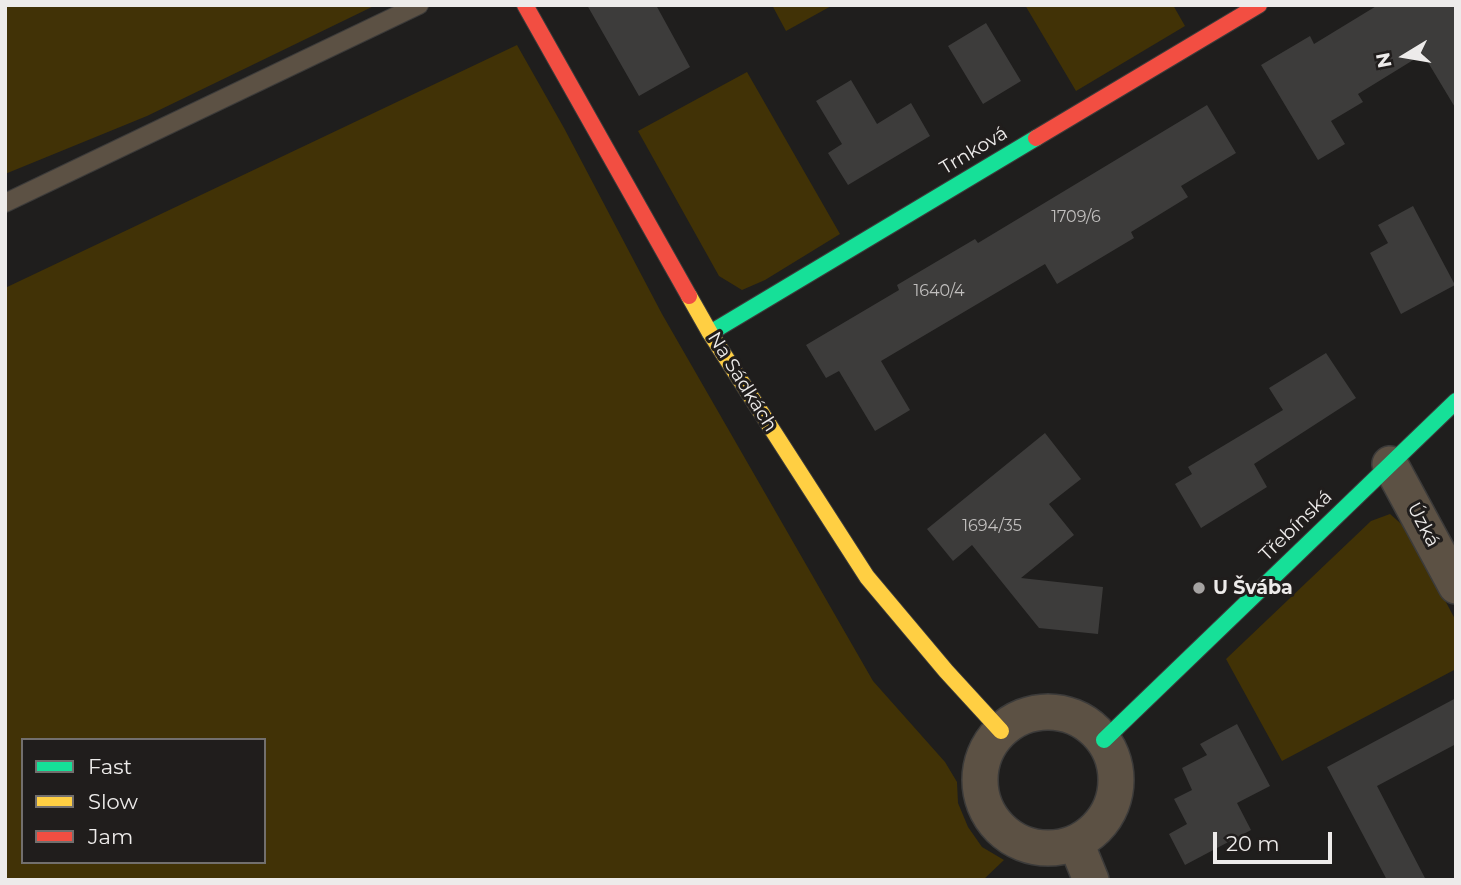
<!DOCTYPE html>
<html>
<head>
<meta charset="utf-8">
<style>
	body { margin:0 }
	#map { position:relative; width:1461px; height:885px; overflow:hidden; background:#1f1e1d; font-family:Montserrat,sans-serif }
	canvas { display:block }
	.frame { position:absolute; inset:0; border:7px solid #edebea; pointer-events:none }
	.legend { position:absolute; left:21px; top:738px; width:245px; height:126px; box-sizing:border-box; background:#201d1c; border:2px solid #726f6e; margin:0; padding:9px 12px; list-style:none; font-size:21px; color:#edebea }
	.legend li { display:flex; align-items:center; gap:14px; height:35px }
	.legend b { width:35px; border:2px solid #726f6e }
	.north { position:absolute; left:1370px; top:21px; width:70px; height:70px; -webkit-text-stroke:5px #201d1c; paint-order:stroke; rotate:259deg; font-size:19px; font-weight:700; line-height:28px; text-align:center; color:#edebea }
	.north::after { content:''; display:block; margin:auto; width:24px; height:32px; background:#edebea; clip-path:polygon(50% 0,100% 100%,50% 72%,0 100%) }
	.scale { position:absolute; left:1213px; top:832px; width:119px; height:32px; box-sizing:border-box; border:4px solid #edebea; border-top:0; padding-left:9px; font-size:21px; line-height:24px; white-space:nowrap; color:#edebea; -webkit-text-stroke:5px #201d1c; paint-order:stroke }
</style>
</head>
<body>
<div id="map">
<canvas width="1461" height="885"></canvas>
<div class="frame"></div>
<ul class="legend">
<li><b style="height:9px;background:#16e098"></b>Fast</li>
<li><b style="height:9px;background:#ffcf43"></b>Slow</li>
<li><b style="height:9px;background:#f24e42"></b>Jam</li>
</ul>
<div class="north">N</div>
<div class="scale">20 m</div>
</div>
<script>
const ctx = document.querySelector('canvas').getContext('2d');
ctx.lineJoin = 'round';
function fill(path, color) { ctx.fillStyle = color; ctx.fill(path, 'evenodd'); }
function strokePath(path, color, width, dash) { ctx.strokeStyle = color; ctx.lineWidth = width; ctx.lineCap = dash ? 'butt' : 'round'; ctx.setLineDash(dash || []); ctx.stroke(path); }
function write(font, color, halo, rows, align = 'center') {
  ctx.font = font + ' Montserrat,sans-serif'; ctx.lineWidth = 6; ctx.setLineDash([]); ctx.textBaseline = 'middle'; ctx.strokeStyle = halo; ctx.fillStyle = color; for (const [text, x, y, turn = 0] of rows) {
    ctx.save(); ctx.translate(x, y); ctx.rotate((+turn || 0) * Math.PI / 180); ctx.textAlign = isNaN(turn) ? turn : align; if (halo) ctx.strokeText(text, 0, 0); ctx.fillText(text, 0, 0); ctx.restore();
  }
}
const green = new Path2D(`
	M5,5H376L147,116L5,174Z
	M772,5H833L786,31Z
	M1025,5H1173L1185,26L1076,91Z
	M517,45L564,128L662,314L873,681L945,762L957,782L958,803L968,827L982,847L1004,860L983,880H5V288ZM23,740H264V862H23Z
	M747,72L840,234L765,280L742,290L719,276L638,131Z
	M1390,514L1407,529L1456,621V669L1282,761L1226,659L1371,521Z`);
const building = new Path2D(`
	M587,5H656L690,67L639,96Z
	M1378,5H1456V109L1423,54L1358,94L1363,102L1331,121L1345,144L1318,160L1261,65L1310,36L1314,44Z
	M986,23L1021,81L983,104L948,46Z
	M851,80L877,124L911,103L930,136L848,185L828,153L842,144L816,101Z
	M1207,105L1236,153L1181,186L1188,197L1131,232L1134,238L1057,284L1045,264L881,361L910,410L875,431L839,371L826,378L806,345L899,290L897,285L941,259L975,239L978,243Z
	M1413,206L1455,285L1401,314L1370,253L1388,243L1378,225Z
	M1326,353L1356,398L1254,464L1267,487L1201,528L1175,484L1192,474L1188,467L1283,410L1269,388Z
	M1045,433L1081,479L1049,504L1074,535L1021,578L1103,587L1098,634L1039,628L972,545L953,561L927,529Z
	M1456,698V744L1377,786L1426,880H1387L1327,767Z
	M1237,724L1270,786L1237,803L1251,830L1185,865L1169,834L1187,824L1174,799L1192,790L1182,768L1207,755L1200,744Z`);
const lane = new Path2D(`
	M5,203L419,5`);
const street = new Path2D(`
	M1390,464L1456,586
	M980 780a68 68 0 1 1 136 0a68 68 0 1 1-136 0Z
	M1076,843L1091,880`);
const fast = new Path2D(`
	M710,333L1036,138
	M1104,740L1456,401`);
const slow = new Path2D(`
	M689,296L710,333L867,577L946,671L1001,731`);
const jam = new Path2D(`
	M525,5L689,296
	M1036,138L1259,5`);
const markers = [
	[1199,588,7,"#a5a3a2"]
];
const numberNames = [
	["1709/6",1076,217],
	["1640/4",939,291],
	["1694/35",992,526]
];
const streetNames = [
	["Trnková",974,151,-31],
	["Na Sádkách",742,382,58],
	["Úzká",1423,525,62],
	["Třebínská",1296,526,-44]
];
const poiNames = [
	["U Švába",1213,588]
];
fill(green, '#413206');
fill(building, '#3d3c3b');
strokePath(lane, '#3c3b3a', 20);
strokePath(street, '#3c3b3a', 38);
strokePath(fast, '#3c3b3a', 18);
strokePath(slow, '#3c3b3a', 18);
strokePath(jam, '#3c3b3a', 18);
strokePath(lane, '#5c5144', 18);
strokePath(street, '#5c5144', 35);
strokePath(fast, '#16e098', 16);
strokePath(slow, '#ffcf43', 16);
strokePath(jam, '#f24e42', 16);
for (const [x, y, r, color] of markers) { const dot = new Path2D(); dot.arc(x, y, r, 0, 2 * Math.PI); ctx.fillStyle = color; ctx.fill(dot); strokePath(dot, '#201d1c', 2.5); }
write('16px', '#c1bfbe', null, numberNames);
write('19px', '#edebea', '#201d1c', streetNames);
write('bold 19px', '#edebea', '#201d1c', poiNames, 'left');
</script>
</body>
</html>
